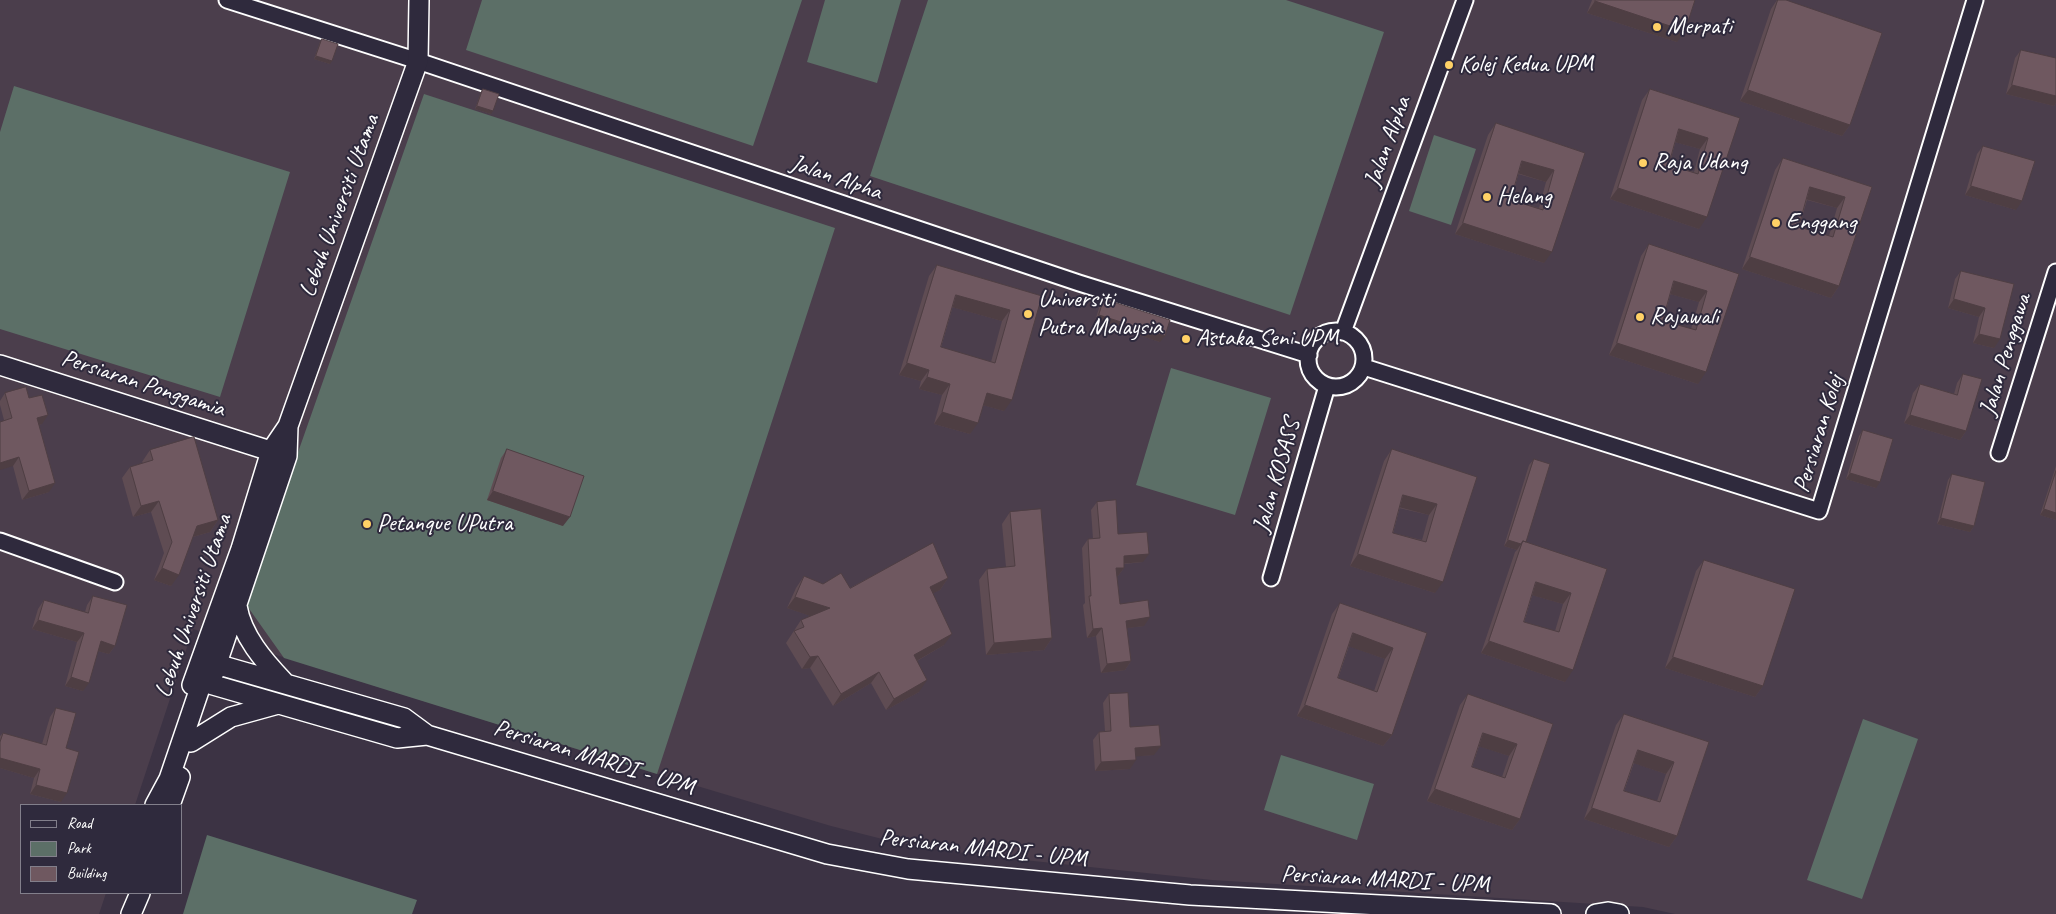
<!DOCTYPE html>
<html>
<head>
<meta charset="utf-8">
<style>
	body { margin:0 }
	#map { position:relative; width:2056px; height:914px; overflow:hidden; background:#3c3344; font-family:Caveat,sans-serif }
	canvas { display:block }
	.legend { position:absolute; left:20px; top:804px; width:162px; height:90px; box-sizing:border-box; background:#2f2a3d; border:1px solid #827f8b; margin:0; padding:6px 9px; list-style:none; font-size:15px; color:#fff }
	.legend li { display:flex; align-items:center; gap:10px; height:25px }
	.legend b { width:25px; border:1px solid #827f8b }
</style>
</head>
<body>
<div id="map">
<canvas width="2056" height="914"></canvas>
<ul class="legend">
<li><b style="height:6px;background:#2f2a3d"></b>Road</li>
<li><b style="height:14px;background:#5c6f67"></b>Park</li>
<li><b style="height:14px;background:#6f5860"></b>Building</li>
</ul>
</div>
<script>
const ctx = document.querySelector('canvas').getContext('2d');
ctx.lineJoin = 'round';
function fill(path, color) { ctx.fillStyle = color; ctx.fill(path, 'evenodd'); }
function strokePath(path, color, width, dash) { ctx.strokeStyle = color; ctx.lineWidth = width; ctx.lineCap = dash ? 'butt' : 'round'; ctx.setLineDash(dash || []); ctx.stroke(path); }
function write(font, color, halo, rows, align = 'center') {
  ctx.font = font + ' Caveat,sans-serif'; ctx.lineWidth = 4; ctx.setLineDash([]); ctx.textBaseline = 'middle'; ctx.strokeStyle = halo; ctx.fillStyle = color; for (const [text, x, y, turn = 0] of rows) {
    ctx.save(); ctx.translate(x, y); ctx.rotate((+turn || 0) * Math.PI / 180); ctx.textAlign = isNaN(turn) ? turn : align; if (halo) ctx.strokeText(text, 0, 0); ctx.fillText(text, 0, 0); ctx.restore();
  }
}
const built = new Path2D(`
	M0,0H2056V914H1675L1643,907L1212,880L977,855L894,842L831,826L657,774L193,629L135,805H21V893H106L99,914H0Z`);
const green = new Path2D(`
	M482,0H802L753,146L466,50Z
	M825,0H901L877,83L807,62Z
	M928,0H1286L1384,32L1290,315L870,176Z
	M14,86L290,172L220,397L0,329V132Z
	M424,94L835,228L657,774L284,658L245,603Z
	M1434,135L1476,149L1451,225L1409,211Z
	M1171,368L1271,398L1235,515L1136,485Z
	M1863,719L1918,739L1862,899L1807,880Z
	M1281,755L1374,784L1357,840L1264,810Z
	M207,835L417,900L412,914H183Z`);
const minor = new Path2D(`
	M227,0L418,61L1079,283L1309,355
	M1308 359a28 28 0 1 1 56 0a28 28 0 1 1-56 0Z
	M1343,332L1465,0
	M1364,367L1819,511L1975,0
	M1999,453L2056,272
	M0,541L115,582
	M1271,578L1327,386`);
const tertiary = new Path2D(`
	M0,365L283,455
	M237,606C242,636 264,661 284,682
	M206,669V678L210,684L397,738L427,735
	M213,675L287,456L288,426
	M192,685L241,549L271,451L288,426L418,61L419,0
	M191,742L231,717L278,704
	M155,805L169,779L203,679L216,664L404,718L427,735L827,854L908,869L1190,895L1551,914
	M170,805L180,777
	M131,914L140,893
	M1596,914L1608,912L1619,914`);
const wall = new Path2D(`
	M1592,0H1695L1677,42L1587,13Z
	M1777,0H1786L1850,125L1842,136L1740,101L1771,9Z
	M322,39L330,64L314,59L320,42Z
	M2021,50L2056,58V103L2054,106L2006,94L2015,58Z
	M483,89L491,114L475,109L481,92Z
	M1650,89L1740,118L1699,229L1610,199L1642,100ZM1675,142L1700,149L1694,172L1669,165Z
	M1496,123L1585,153L1544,263L1455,234L1488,135ZM1518,174L1546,182L1539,208L1511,200Z
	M1983,146L2016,210L1965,195L1977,154Z
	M1783,158L1872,187L1839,286L1831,298L1742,269L1775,170ZM1807,200L1837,208L1829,236L1799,227Z
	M1649,244L1739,274L1698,384L1609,355L1641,256ZM1670,294L1699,302L1691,329L1663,321Z
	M937,265L1042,296L1004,411L983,405L970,434L934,424L942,395L919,389L921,381L899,375L929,276ZM952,307L1002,321L991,362L941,347Z
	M1961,271L2014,284L1994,348L1973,343L1979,317L1948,308L1955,279Z
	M1104,299L1160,342L1095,321L1100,305Z
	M1963,374L1966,431L1960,440L1904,423L1913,393L1920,384L1954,394L1957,383Z
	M5,393L29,398L42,424L38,425L49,492L22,500L13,466L4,420L0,405V401Z
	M1863,430L1876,488L1846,479L1859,436Z
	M507,449L563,526L487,500L501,458Z
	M1392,449L1477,477L1435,593L1350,566L1384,461ZM1399,508L1429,515L1422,540L1393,533Z
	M150,450L218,520L210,532L193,537L171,586L154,580L164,553L151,512L133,517L122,478L130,467L143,463L142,462Z
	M1534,459L1526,542L1607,569L1565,682L1481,653L1515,552L1517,550L1504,546L1529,465ZM1532,595L1563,604L1555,631L1524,622Z
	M2056,466V520L2040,515Z
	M1952,474L1974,526L1970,532L1937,524L1948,480Z
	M1097,502L1118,534L1143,562L1124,564V568L1118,576H1117L1120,604L1144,626L1127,628L1131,661L1125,670L1101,673L1096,636L1087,638L1083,605L1085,603L1082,548L1088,539H1093L1091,510Z
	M1010,512L1052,638L1044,650L986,655L979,580L987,569L1006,567L1002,524Z
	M1704,560L1763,686L1755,697L1665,668L1696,571Z
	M804,576L823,584L850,588L948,578L940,590L933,593L944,645L917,661L919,692L886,710L871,683L833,706L810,668L802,669L786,643L801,620L811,616L787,608L796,588Z
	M93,596L115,646L109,654L98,651L83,691L65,686L77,642L32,629L38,609L44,600L85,612L87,605Z
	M1340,603L1427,633L1392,735L1383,746L1297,716L1332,614ZM1349,646L1385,659L1374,691L1338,678Z
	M1109,694L1130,727L1154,755L1136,756L1130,769L1095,771L1093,740L1099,732L1105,731L1103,703Z
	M1468,694L1553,724L1520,819L1512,830L1427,801L1460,705ZM1479,746L1509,756L1502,777L1472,767Z
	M56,708L66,748L61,802L30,794L34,778L0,768V736L3,733L42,744L50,717Z
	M1624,714L1709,742L1677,836L1669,847L1584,819L1616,725ZM1634,763L1666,774L1657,801L1624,791Z`);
const shadedWall = new Path2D(`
	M1595,1L1685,31L1677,42L1587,13Z
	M316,56L332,61L330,64L314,59Z
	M2012,85L2056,96V103L2054,106L2006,94Z
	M1748,90L1850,125L1842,136L1740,101Z
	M477,106L493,111L491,114L475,109Z
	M1679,129L1708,138L1700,149L1671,141Z
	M1522,161L1554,170L1546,182L1514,172Z
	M1971,186L2022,201L2016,210L1965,195Z
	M1810,187L1845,197L1837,208L1802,198Z
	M1618,188L1707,217L1699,229L1610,199Z
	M1463,223L1552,252L1544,263L1455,234Z
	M1750,257L1839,286L1831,298L1742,269Z
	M1674,281L1707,291L1699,302L1666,293Z
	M956,295L1010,310L1002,321L948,306Z
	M1954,299L1985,308L1979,317L1948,308Z
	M1099,315L1165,336L1160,342L1095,321Z
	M1979,334L2000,339L1994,348L1973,343Z
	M1617,343L1706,372L1698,384L1609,355Z
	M907,363L929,370L921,381L899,375Z
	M927,377L950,384L942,395L919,389Z
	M987,393L1012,400L1004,411L979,404Z
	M942,412L978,423L970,434L934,424Z
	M48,415L42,424L30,427L37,418Z
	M1910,415L1966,431L1960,440L1904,423Z
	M19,457L13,466L0,470V463Z
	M1850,473L1880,482L1876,488L1846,479Z
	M55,483L49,492L22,500L29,491Z
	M493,491L570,517L563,526L487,500Z
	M1403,495L1437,504L1429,515L1395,506Z
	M159,501L151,512L133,517L141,506Z
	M2044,509L2056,513V520L2040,515Z
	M1941,518L1974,526L1970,532L1937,524Z
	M218,520L210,532L189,538L197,526Z
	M1508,540L1521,544L1517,550L1504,546Z
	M1149,554L1143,562L1118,564L1124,556Z
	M1358,554L1443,582L1435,593L1350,566Z
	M162,568L179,575L171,586L154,580Z
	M1116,568H1124L1118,576L1110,577Z
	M948,578L940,590L922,599L930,587Z
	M1536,582L1571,593L1563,604L1528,594Z
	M795,597L830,608L822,620L787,608Z
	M1150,617L1144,626L1120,629L1126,621Z
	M38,620L84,633L77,642L32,629Z
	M1102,628L1096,636L1087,638L1093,629Z
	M1353,633L1393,648L1385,659L1345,645Z
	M952,634L944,645L906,667L914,655Z
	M1052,638L1044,650L986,655L994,643Z
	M101,641L115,646L109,654L94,650Z
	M1489,641L1573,670L1565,682L1481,653Z
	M818,656L810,668L802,669L810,657Z
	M1673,657L1763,686L1755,697L1665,668Z
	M1131,661L1125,670L1101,673L1107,664Z
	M879,672L871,683L833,706L841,694Z
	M71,677L89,683L83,691L65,686Z
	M927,680L919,692L886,710L894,699Z
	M1305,705L1392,735L1383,746L1297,716Z
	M1483,733L1517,744L1509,756L1475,745Z
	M1161,746L1154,755L1129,757L1135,748Z
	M1638,750L1674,762L1666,774L1630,762Z
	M0,758L40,769L34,778L0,768Z
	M1136,760L1130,769L1095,771L1101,762Z
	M36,785L67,793L61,802L30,794Z
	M1435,789L1520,819L1512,830L1427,801Z
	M1592,808L1677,836L1669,847L1584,819Z`);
const building = new Path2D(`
	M1596,0H1695L1685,31L1595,1Z
	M1778,0H1786L1882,33L1850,125L1748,90Z
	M322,39L338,44L332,61L316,56Z
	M2021,50L2056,58V96L2012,85Z
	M483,89L499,94L493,111L477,106Z
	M1650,89L1740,118L1707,217L1618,188ZM1679,129L1708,138L1698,174L1669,165Z
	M1496,123L1585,153L1552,252L1463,223ZM1522,161L1554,170L1543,210L1511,200Z
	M1983,146L2035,161L2022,201L1971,186Z
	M1783,158L1872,187L1839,286L1750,257ZM1810,187L1845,197L1833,237L1799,227Z
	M1649,244L1739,274L1706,372L1617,343ZM1674,281L1707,291L1696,330L1663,321Z
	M937,265L1042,296L1012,400L987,393L978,423L942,412L950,384L927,377L929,370L907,363ZM956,295L1010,310L995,363L941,347Z
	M1961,271L2014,284L2000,339L1979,334L1985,308L1954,299Z
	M1104,299L1170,320L1165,336L1099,315Z
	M1963,374L1982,379L1966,431L1910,415L1920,384L1957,395Z
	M26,387L29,398L42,395L48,415L37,418L55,483L29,491L19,457L0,463V422L12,418L5,393Z
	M1863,430L1893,439L1880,482L1850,473Z
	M194,437L218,520L197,526L179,575L162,568L172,542L159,501L141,506L130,467L153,460L150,450Z
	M507,449L584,476L570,517L493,491Z
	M1392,449L1477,477L1443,582L1358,554ZM1403,495L1437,504L1426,542L1393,533Z
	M1534,459L1550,464L1526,542L1523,541L1521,544L1508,540Z
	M2056,471V513L2044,509Z
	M1952,474L1985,482L1974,526L1941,518Z
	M1116,500L1118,534L1147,532L1149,554L1124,556V568H1116L1120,604L1148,600L1150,617L1126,621L1131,661L1107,664L1102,628L1093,629L1089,596H1091L1088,539L1100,538L1097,502Z
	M1041,509L1052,638L994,643L987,569L1015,566L1010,512Z
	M1523,541L1607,569L1573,670L1489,641ZM1536,582L1571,593L1559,632L1524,622Z
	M933,543L948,578L930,587L952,634L914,655L927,680L894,699L879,672L841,694L818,656L810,657L794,631L804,627L801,620L830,608L795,597L804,576L823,584L841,573L850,588Z
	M1704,560L1795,589L1763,686L1673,657Z
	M93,596L127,605L115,646L101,641L89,683L71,677L84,633L38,620L44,600L88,613Z
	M1340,603L1427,633L1392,735L1305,705ZM1353,633L1393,648L1377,692L1338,678Z
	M1128,693L1130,727L1159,725L1161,746L1135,748L1136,760L1101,762L1099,732L1111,731L1109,694Z
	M1468,694L1553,724L1520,819L1435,789ZM1483,733L1517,744L1505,778L1472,767Z
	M56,708L76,713L66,748L79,752L67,793L36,785L40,769L0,758V742L3,733L46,745Z
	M1624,714L1709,742L1677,836L1592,808ZM1638,750L1674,762L1660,802L1624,791Z`);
const markers = [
	[1657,27,5,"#ffd166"],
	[1449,65,5,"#ffd166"],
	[1643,163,5,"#ffd166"],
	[1487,197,5,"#ffd166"],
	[1776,223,5,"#ffd166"],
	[1028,314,5,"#ffd166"],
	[1640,317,5,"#ffd166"],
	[1186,339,5,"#ffd166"],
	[367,524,5,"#ffd166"]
];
const poiNames = [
	["Merpati",1667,27],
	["Kolej Kedua UPM",1459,65],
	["Raja Udang",1653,163],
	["Helang",1497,197],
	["Enggang",1786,223],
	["Universiti",1038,300],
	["Putra Malaysia",1038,328],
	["Rajawali",1650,317],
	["Astaka Seni UPM",1196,339],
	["Petanque UPutra",377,524]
];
const streetNames = [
	["Jalan Alpha",1388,142,-70],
	["Jalan Alpha",836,178,19],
	["Lebuh Universiti Utama",340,206,-70],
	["Jalan Penggawa",2006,355,-73],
	["Persiaran Ponggamia",143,384,18],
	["Persiaran Kolej",1819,434,-73],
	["Jalan KOSASS",1277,476,-74],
	["Lebuh Universiti Utama",194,606,-71],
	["Persiaran MARDI - UPM",594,758,17],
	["Persiaran MARDI - UPM",983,849,6],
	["Persiaran MARDI - UPM",1385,880,3]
];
fill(built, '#4b3e4c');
fill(green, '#5c6f67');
strokePath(minor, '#fff', 19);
strokePath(tertiary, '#fff', 22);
strokePath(minor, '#2f2a3d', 15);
strokePath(tertiary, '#2f2a3d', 19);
fill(wall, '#5f4c53');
fill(shadedWall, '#4e3e43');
fill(building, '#6f5860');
strokePath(building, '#4e3e43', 1);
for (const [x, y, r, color] of markers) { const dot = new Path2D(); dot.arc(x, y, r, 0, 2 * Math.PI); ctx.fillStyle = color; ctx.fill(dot); strokePath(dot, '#2f2a3d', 2); }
write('24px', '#fff', '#2f2a3d', poiNames, 'left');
write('24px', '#fff', '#2f2a3d', streetNames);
</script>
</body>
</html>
